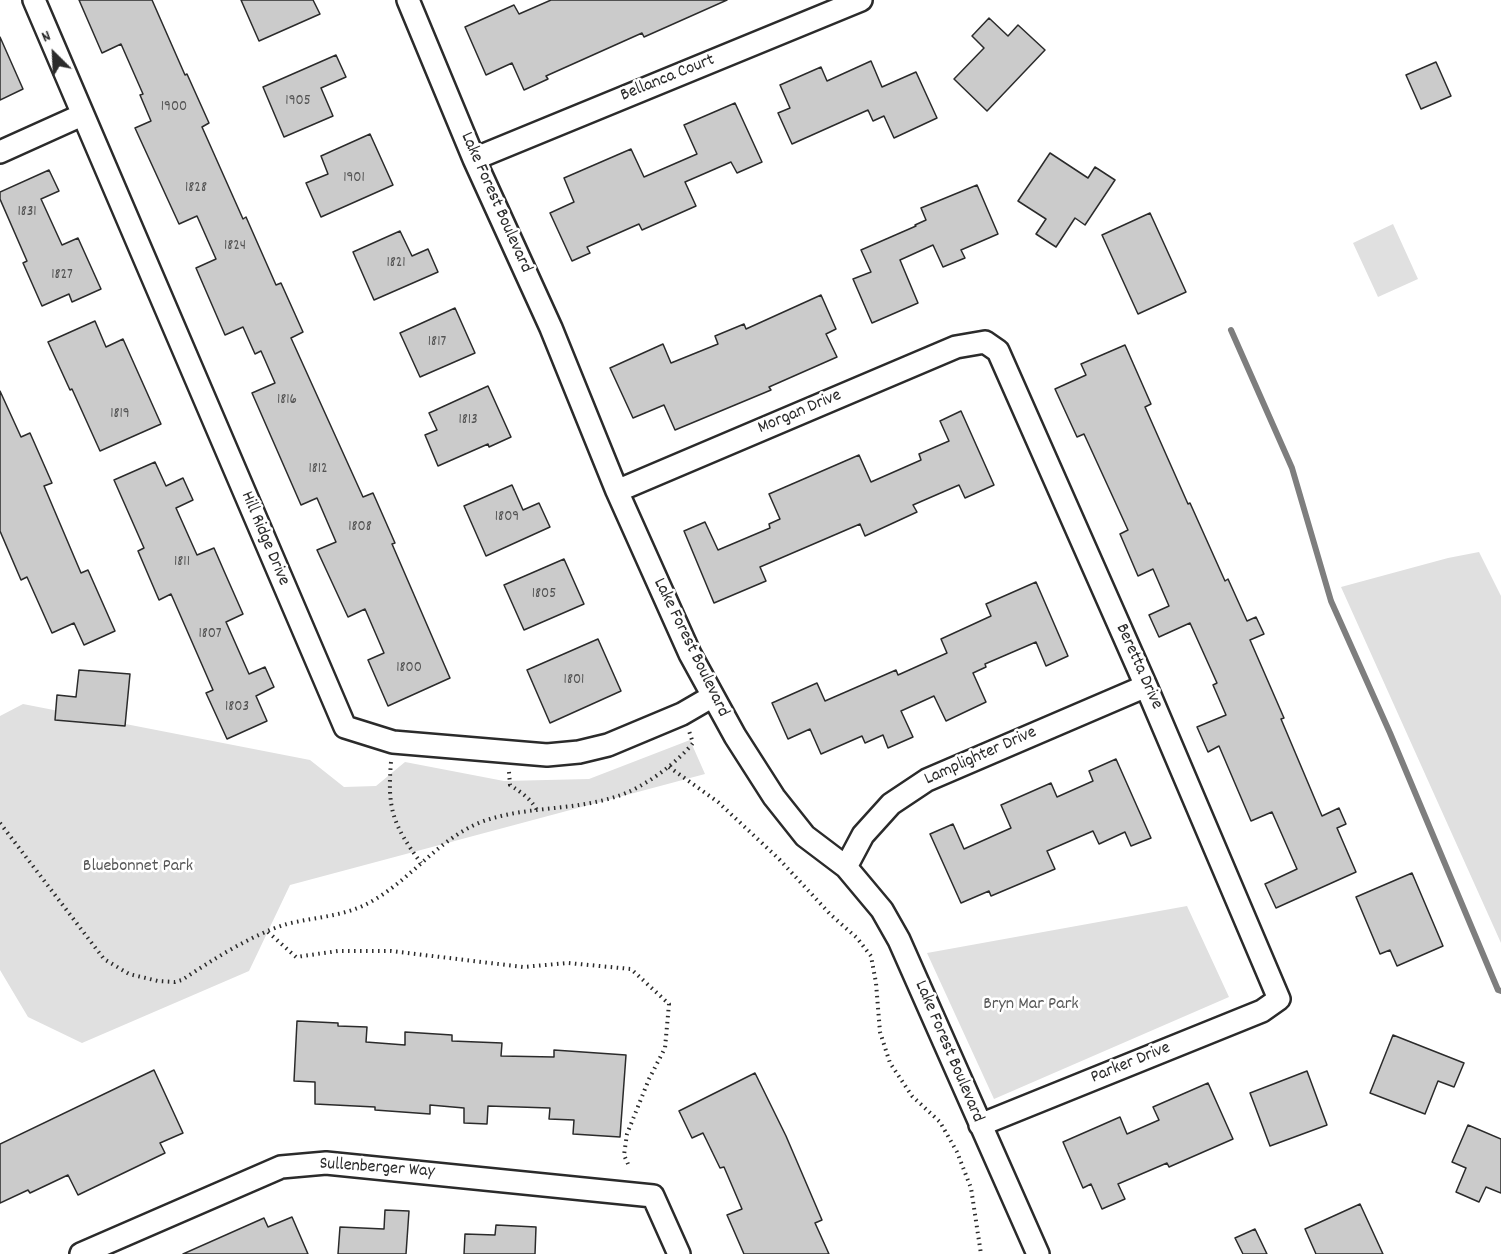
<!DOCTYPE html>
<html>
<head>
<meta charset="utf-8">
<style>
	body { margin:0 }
	#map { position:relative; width:1501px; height:1254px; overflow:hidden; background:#fff; font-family:Dekko,sans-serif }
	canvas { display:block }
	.north { position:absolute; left:24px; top:24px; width:60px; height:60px; -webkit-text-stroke:4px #fff; paint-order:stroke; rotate:336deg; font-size:16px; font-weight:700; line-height:24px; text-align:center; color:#2b2b2b }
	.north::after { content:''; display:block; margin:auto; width:21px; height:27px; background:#2b2b2b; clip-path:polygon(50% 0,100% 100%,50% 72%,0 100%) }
</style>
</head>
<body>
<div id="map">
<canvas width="1501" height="1254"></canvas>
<div class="north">N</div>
</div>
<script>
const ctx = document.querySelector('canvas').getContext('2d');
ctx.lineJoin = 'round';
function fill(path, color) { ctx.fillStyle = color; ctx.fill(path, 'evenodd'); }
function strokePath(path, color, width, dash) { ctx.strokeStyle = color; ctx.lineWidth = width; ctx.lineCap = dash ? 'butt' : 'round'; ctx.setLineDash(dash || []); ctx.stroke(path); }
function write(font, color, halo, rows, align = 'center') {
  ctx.font = font + ' Dekko,sans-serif'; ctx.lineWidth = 5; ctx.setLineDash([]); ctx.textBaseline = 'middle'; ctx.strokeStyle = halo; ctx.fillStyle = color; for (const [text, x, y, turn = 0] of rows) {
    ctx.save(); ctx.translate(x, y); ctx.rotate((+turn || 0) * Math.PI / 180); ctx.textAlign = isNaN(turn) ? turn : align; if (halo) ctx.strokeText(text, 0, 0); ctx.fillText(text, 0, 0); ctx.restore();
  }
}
const green = new Path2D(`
	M1393,224L1418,279L1378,297L1353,243Z
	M1479,552L1501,596V943L1341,587L1448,558Z
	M23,704L310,760L344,787L376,786L405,762L504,781L589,779L690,740L705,774L290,885L249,971L82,1043L28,1017L0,970V716Z
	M1187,906L1229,997L994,1099L927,953Z`);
const stream = new Path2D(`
	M1231,330L1292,468L1331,601L1390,733L1498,990L1501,991`);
const building = new Path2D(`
	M79,0H152L185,75L187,74L209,123L202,127L243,219L246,217L276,285L281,283L303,332L291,338L363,497L373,493L395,543L392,544L450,678L388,706L368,660L384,653L365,609L348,617L317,550L336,542L317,498L301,505L252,393L275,383L261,351L255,354L243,327L225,335L196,268L216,259L197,216L179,224L135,128L151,121L140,95L143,94L121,44L102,53Z
	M241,0H313L320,14L259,41Z
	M551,0H727L644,37L642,33L546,76L548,79L524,90L512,63L486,75L465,27L514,5L519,14Z
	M989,18L1008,36L1018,25L1045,50L987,111L954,79L984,48L972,36Z
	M0,37L23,89L0,100Z
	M336,55L346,77L321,88L333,116L284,137L263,87Z
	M871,61L882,87L916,72L937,118L894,138L884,116L873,121L868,110L792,144L778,113L790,108L780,85L821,67L827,81Z
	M1436,62L1451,96L1421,109L1406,75Z
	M735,103L762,162L737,173L731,162L685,182L696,206L642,230L639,224L587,247L590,253L572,261L550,213L574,202L564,178L631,149L644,177L697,154L684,125Z
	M370,134L393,185L321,217L306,183L328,174L321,156Z
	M1050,153L1088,178L1095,167L1115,180L1085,225L1075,218L1056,247L1036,234L1046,219L1018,201Z
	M49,170L59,191L41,199L62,245L78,238L101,289L72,302L69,294L42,306L23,263L27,261L0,199V192Z
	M977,185L998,234L961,250L965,258L943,267L933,245L900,260L918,303L872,323L853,279L871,272L861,250L916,226L915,225L926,220L921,208Z
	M1150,213L1186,292L1138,314L1102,235Z
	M400,231L412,256L428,249L438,272L374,300L353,252Z
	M821,295L836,329L826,334L837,357L769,387L771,390L675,430L664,405L633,418L610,368L663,344L671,363L718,344L715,336L744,324L746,329Z
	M455,308L475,353L420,377L400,333Z
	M95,321L106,347L123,339L161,424L100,451L72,389L70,390L48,342Z
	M1125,345L1151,404L1145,407L1188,504L1190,503L1225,581L1228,579L1247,621L1256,617L1264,634L1250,640L1284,718L1281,719L1322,816L1339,808L1346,824L1337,828L1356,872L1276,908L1265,884L1297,869L1272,812L1251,821L1219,746L1208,752L1197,727L1226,715L1213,685L1217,683L1190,623L1159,637L1149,615L1169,606L1153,569L1138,576L1120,534L1128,530L1084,434L1077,437L1055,389L1086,375L1081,364Z
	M488,386L511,437L489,447L488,444L438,466L425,435L437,430L429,413Z
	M0,391L21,437L30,433L52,483L44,486L81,573L88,570L115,631L84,645L74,623L52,633L27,577L21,580L0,531Z
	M961,411L994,485L965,498L959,485L913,505L917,512L865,536L860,524L760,567L766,581L714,603L684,531L705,522L718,550L770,528L769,524L780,519L769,494L859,455L871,482L921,460L919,454L949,441L940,421Z
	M155,462L166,486L183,478L193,500L176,508L197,555L214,548L224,571L243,614L226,622L249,674L265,667L274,687L256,696L267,721L227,739L206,693L213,690L171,594L159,600L138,551L144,548L114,480Z
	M512,485L523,510L539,503L550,527L486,556L464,506Z
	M564,559L584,604L524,630L504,585Z
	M1036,582L1068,656L1046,666L1036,642L985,664L986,667L973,673L986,702L946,721L934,696L901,711L913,737L888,748L883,735L865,743L862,736L821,754L810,729L788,739L772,703L817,683L825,701L896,670L898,675L947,653L941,639L991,616L986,604Z
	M598,639L621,691L550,723L527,670Z
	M79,670L130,674L125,726L55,720L57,695L76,697Z
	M1116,759L1151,838L1131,846L1125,832L1099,844L1093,831L1047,851L1055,869L991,896L989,891L961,903L930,834L953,824L964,849L1011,828L1001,805L1051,783L1057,797L1093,781L1089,771Z
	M1412,873L1443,946L1397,966L1390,950L1380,954L1356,897Z
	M297,1021L338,1023V1026L367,1027L366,1042L405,1045V1032L452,1035V1041L502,1043L501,1056L554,1057V1050L626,1055L620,1137L573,1134L574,1120L549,1119L550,1108L488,1106L487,1124L464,1123V1108L430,1105V1114L375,1110V1107L315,1104V1082L294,1081Z
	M1393,1035L1464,1063L1454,1087L1438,1081L1425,1114L1370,1093Z
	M154,1070L183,1133L160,1143L165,1153L78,1195L68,1175L30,1193L28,1190L0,1203V1144Z
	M1307,1071L1327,1125L1270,1146L1250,1093Z
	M755,1073L786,1136L822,1220L815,1223L829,1254H744L727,1215L742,1209L724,1167L720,1168L703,1133L692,1138L679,1111Z
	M1208,1083L1233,1139L1169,1167L1167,1163L1118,1184L1125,1199L1102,1209L1091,1184L1083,1188L1063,1142L1120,1117L1127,1134L1159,1120L1153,1107Z
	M1468,1125L1501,1139V1193L1486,1187L1479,1202L1456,1192L1466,1168L1452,1162Z
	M1360,1204L1383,1254H1316L1305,1229Z
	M385,1210L409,1211L406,1254H338L340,1227L384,1229Z
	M292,1217L308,1254H183L264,1218L268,1227Z
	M496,1225L536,1227L535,1254H464L465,1234L495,1235Z
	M1255,1229L1267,1254H1243L1235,1238Z`);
const path = new Path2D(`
	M391,762C387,809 393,825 421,863
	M669,767L718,802L779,859L830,914L857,938L871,956L876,983L880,1032L890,1063L912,1096L940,1122L957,1152L971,1188L981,1254
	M509,772L510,785C522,793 530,798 537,810
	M0,823L104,959L129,974L158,981L175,982L182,980C212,960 253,934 287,924C318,916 346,917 374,900C413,877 439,839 481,822C524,806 571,811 615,797C642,789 676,764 693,743L689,731
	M268,932L296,957L338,951H391L523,967L568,963L631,969L669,1004L665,1048L649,1079L627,1134L624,1155L628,1164`);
const street = new Path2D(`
	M34,0L345,727L393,742L547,755L579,752L608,745L682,714L713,696
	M408,0L474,159L551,328L617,491L690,654L735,736L774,797L805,836L846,867L882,910L899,940L1038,1254
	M0,152L82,115
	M474,159L861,0
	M617,491L956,347L985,342L998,351L1146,686L1279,999L1262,1011L980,1125
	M846,867L863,835L891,804L927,780L1146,686
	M81,1254L281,1167L326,1163L653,1196L679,1254`);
const numberNames = [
	["1905",298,102],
	["1900",174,108],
	["1901",354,179],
	["1828",196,189],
	["1831",27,213],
	["1824",235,247],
	["1821",396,264],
	["1827",62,276],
	["1817",437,343],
	["1816",287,401],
	["1819",120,415],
	["1813",468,421],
	["1812",318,470],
	["1809",507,518],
	["1808",360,528],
	["1811",182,563],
	["1805",544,595],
	["1807",210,635],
	["1800",409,669],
	["1801",574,681],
	["1803",237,708]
];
const streetNames = [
	["Bellanca Court",668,79,-22],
	["Lake Forest Boulevard",495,203,66],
	["Morgan Drive",800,413,-23],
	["Hill Ridge Drive",264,539,67],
	["Lake Forest Boulevard",690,648,64],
	["Beretta Drive",1138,667,66],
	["Lamplighter Drive",981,757,-24],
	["Lake Forest Boulevard",948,1052,67],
	["Parker Drive",1131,1064,-22],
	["Sullenberger Way",377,1169,4]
];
const parkNames = [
	["Bluebonnet Park",138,868],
	["Bryn Mar Park",1031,1006]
];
fill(green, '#e0e0e0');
strokePath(stream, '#7e7e7e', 6);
fill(building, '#cbcbcb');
strokePath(building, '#2b2b2b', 1.5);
strokePath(street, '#2b2b2b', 26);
strokePath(path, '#2b2b2b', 4, [1.5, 4.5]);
strokePath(street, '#fff', 21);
write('15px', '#535353', null, numberNames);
write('18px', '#2b2b2b', '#fff', streetNames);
write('18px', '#585858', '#fff', parkNames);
</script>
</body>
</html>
